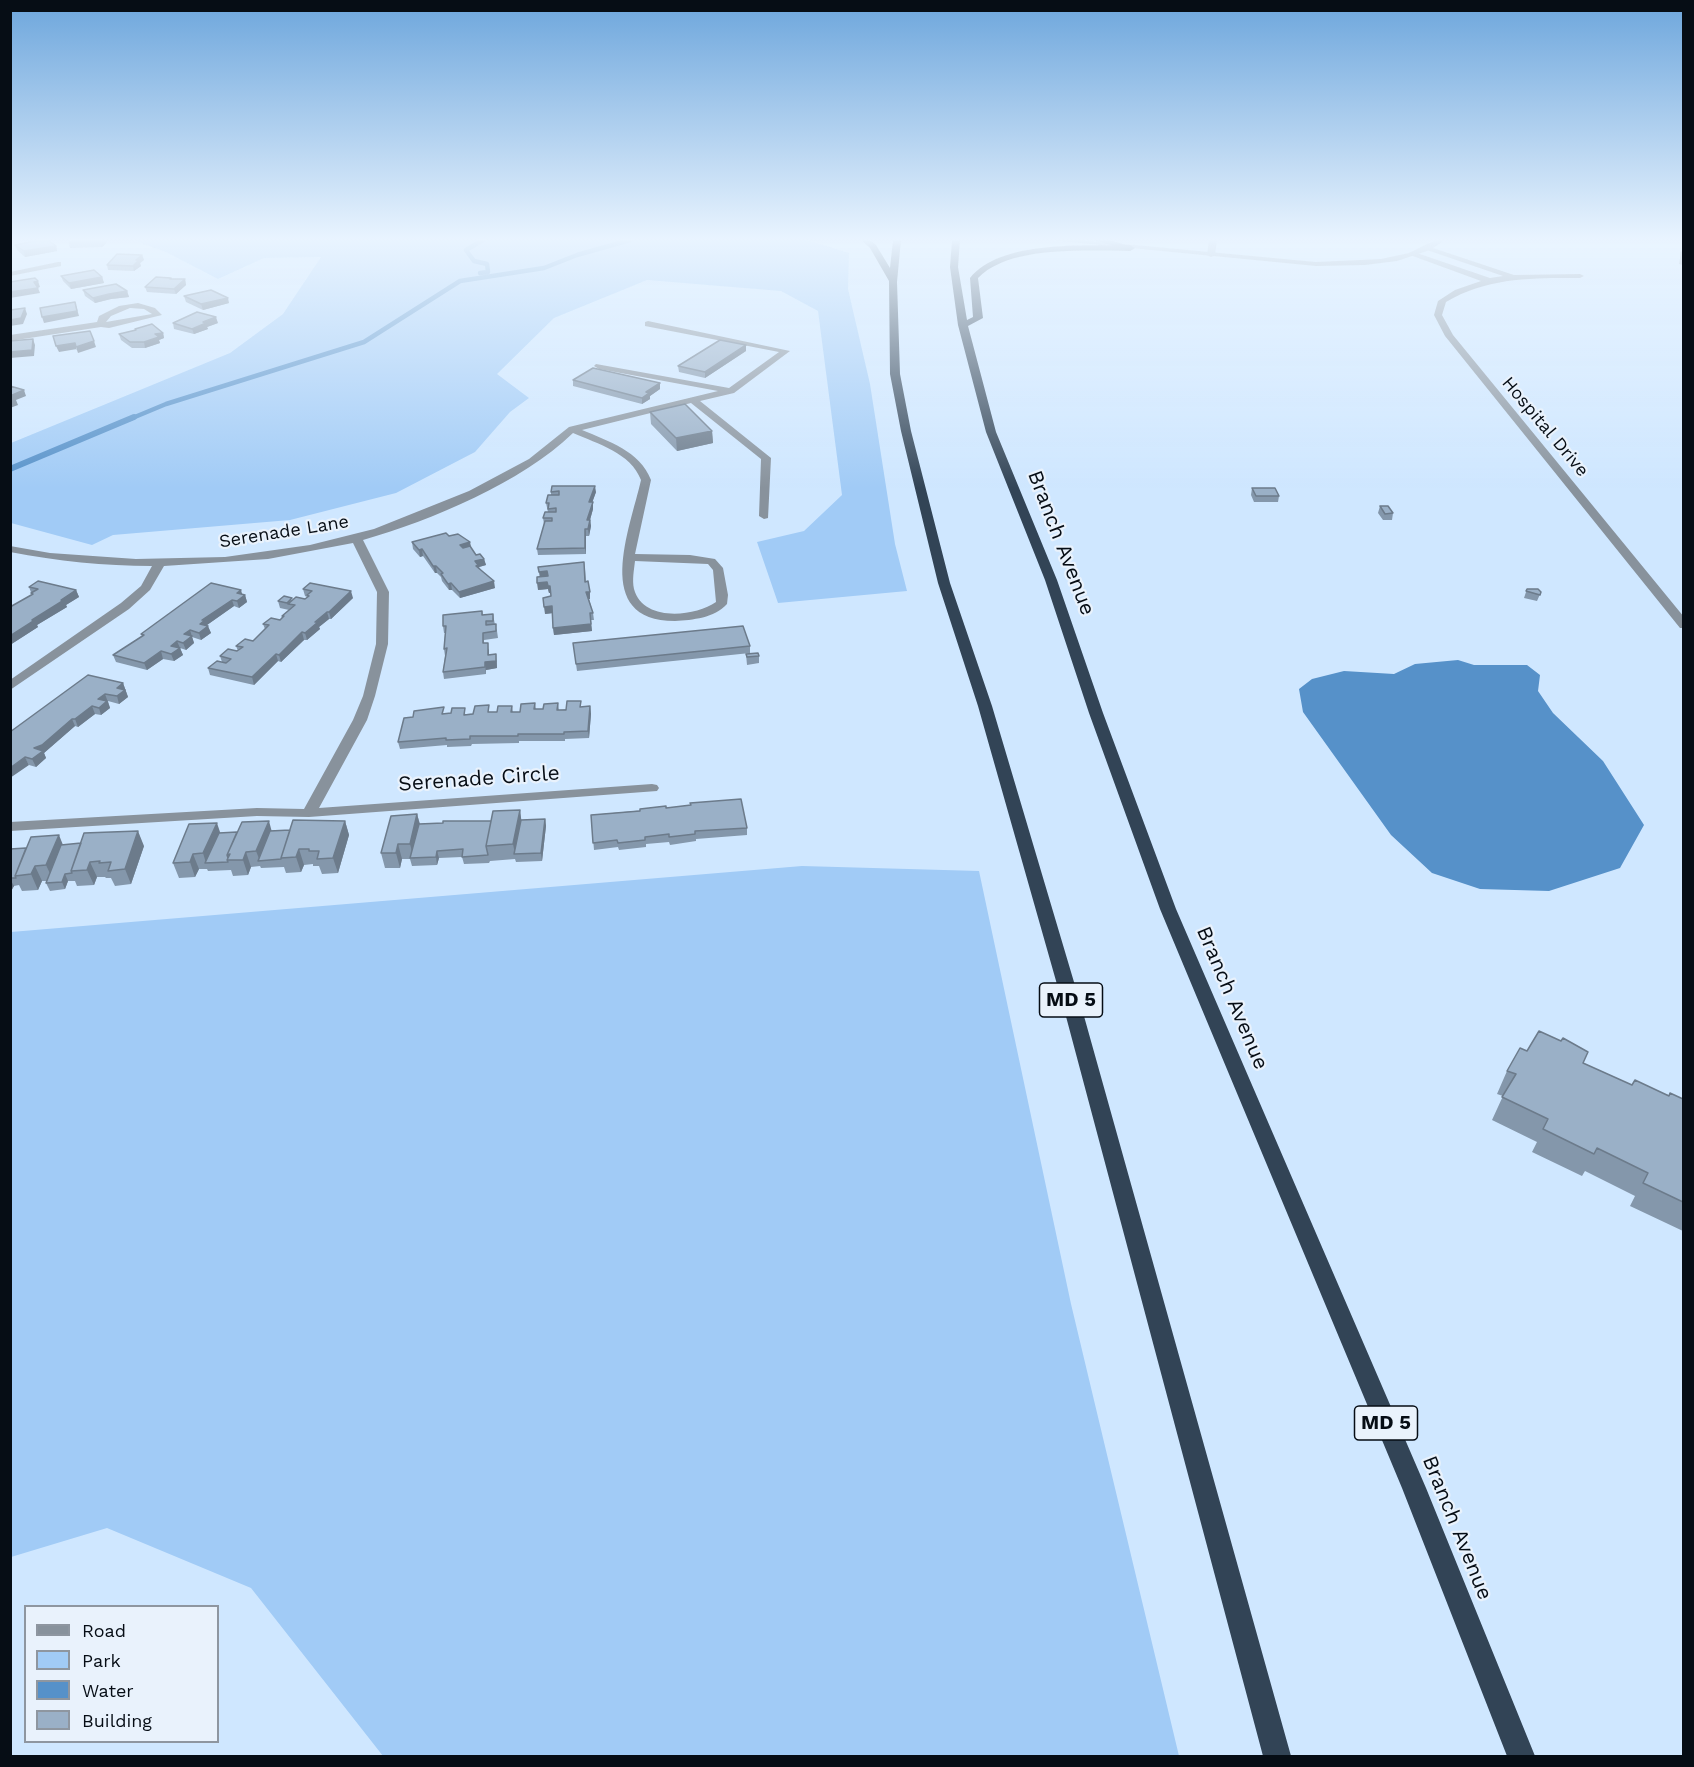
<!DOCTYPE html>
<html>
<head>
<meta charset="utf-8">
<style>
	body { margin:0 }
	#map { position:relative; width:1694px; height:1767px; overflow:hidden; background:#cfe7ff; font-family:"Work Sans",sans-serif }
	canvas { display:block }
	.frame { position:absolute; inset:0; border:12px solid #060d15; pointer-events:none }
	.legend { position:absolute; left:24px; top:1605px; width:195px; height:138px; box-sizing:border-box; background:#e9f2fc; border:2px solid #8e96a0; margin:0; padding:8px 10px; list-style:none; font-size:18px; color:#060d15 }
	.legend li { display:flex; align-items:center; gap:12px; height:30px }
	.legend b { width:30px; border:2px solid #8e96a0 }
</style>
</head>
<body>
<div id="map">
<canvas width="1694" height="1767"></canvas>
<div class="frame"></div>
<ul class="legend">
<li><b style="height:8px;background:#88929c"></b>Road</li>
<li><b style="height:16px;background:#a1cbf6"></b>Park</li>
<li><b style="height:16px;background:#5691c9"></b>Water</li>
<li><b style="height:16px;background:#9ab0c7"></b>Building</li>
</ul>
</div>
<script>
const ctx = document.querySelector('canvas').getContext('2d');
ctx.lineJoin = 'round';
function fill(path, color) { ctx.fillStyle = color; ctx.fill(path, 'evenodd'); }
function strokePath(path, color, width, dash) { ctx.strokeStyle = color; ctx.lineWidth = width; ctx.lineCap = dash ? 'butt' : 'round'; ctx.setLineDash(dash || []); ctx.stroke(path); }
function write(font, color, halo, rows, align = 'center') {
  ctx.font = font + ' "Work Sans",sans-serif'; ctx.lineWidth = 4.5; ctx.setLineDash([]); ctx.textBaseline = 'middle'; ctx.strokeStyle = halo; ctx.fillStyle = color; for (const [text, x, y, turn = 0] of rows) {
    ctx.save(); ctx.translate(x, y); ctx.rotate((+turn || 0) * Math.PI / 180); ctx.textAlign = isNaN(turn) ? turn : align; if (halo) ctx.strokeText(text, 0, 0); ctx.fillText(text, 0, 0); ctx.restore();
  }
}
const green = new Path2D(`
	M133,240H807L849,253L848,289L870,384L895,544L907,591L778,603L757,542L804,531L842,495L818,311L781,291L647,280L554,318L497,374L529,398L510,412L475,452L396,493L290,520L113,535L92,545L11,523V443L230,353L283,314L321,257L264,258L218,279L168,253Z
	M802,866L979,871L1071,1304L1179,1756H383L251,1588L107,1528L11,1557V932Z`);
const water = new Path2D(`
	M1458,660L1474,665H1527L1540,675L1538,691L1553,713L1603,761L1644,825L1620,868L1549,891L1480,889L1432,873L1391,835L1303,712L1299,689L1312,679L1344,671L1394,674L1415,664Z`);
const streamFar1 = new Path2D(`
	M480,273L488,272L487,264L474,261L466,250L483,240
	M130,419L166,404L364,342L460,281L544,268L577,255L630,240`);
const stream = new Path2D(`
	M10,469L134,417`);
const minor = new Path2D(`
	M1209,240H1217L1215,255L1211,257L1207,255Z
	M1427,246L1514,275L1580,274L1584,276L1580,278C1533,278 1488,277 1446,302L1442,315L1453,335L1684,617V628H1680L1445,336L1434,315L1438,301L1455,290L1481,281L1410,255L1417,253L1490,278L1503,276L1427,250Z
	M58,262H61V266L10,276V272Z
	M138,303L155,308L162,315L109,328L101,327L10,341V335L97,322L99,316L119,306ZM130,308L144,309L152,314L106,322L111,316Z
	M648,321L790,351L734,393L700,401L771,458L768,518L764,519L759,516L761,459L691,403L582,430C608,441 640,451 651,480L635,554L690,555L715,559L723,568L728,595L727,604C714,618 693,620 675,621C591,621 630,529 641,480C631,453 598,444 573,433C521,483 432,520 363,540L389,592L388,644L375,696L367,720L319,808L652,784L657,785L659,788L657,791L309,817L257,816L10,831V822L257,808L304,809L353,720L363,696L376,644L377,592L353,543L268,559L164,566L150,590L129,609L10,690V680L121,603L141,586L152,566C104,566 58,561 10,552V546L50,553L136,559L225,557L310,545L374,529L469,491L529,459L569,427L718,391L599,369L594,366L596,364L729,388L779,352L645,326V322ZM635,561L708,564L713,570L716,602C694,617 643,622 634,589C632,580 634,570 635,561Z`);
const tertiary = new Path2D(`
	M1049,240H1081L1316,262L1381,259L1409,253L1435,240H1445L1430,250L1397,261L1365,265L1316,266Z`);
const trunk = new Path2D(`
	M861,240H870L876,245L890,268L893,240H901L897,282L900,374L911,431L950,583L992,706L1082,1009L1291,1756H1263L1064,1009L978,706L938,583L901,431L890,374L889,281L870,248Z
	M952,240H960L958,267L967,320L973,317L970,278C1000,240 1085,246 1130,245L1134,248L1130,251C1087,251 1010,245 978,278L983,318L968,326L996,432L1057,580L1103,713L1176,909L1426,1488L1535,1756H1507L1402,1488L1160,909L1089,713L1045,580L986,432L958,325L950,267Z`);
const motorway = new Path2D(`
	M1094,240H1110L1135,248L1130,251Z`);
const wall = new Path2D(`
	M72,240H109L102,247L70,248L69,243Z
	M15,245L56,246L57,251L25,257L17,250Z
	M1681,252L1683,253V265L1679,264Z
	M142,255L144,260L140,263L141,266L134,271L108,270L107,265Z
	M61,276L102,277L104,283L71,289L63,281Z
	M171,278L172,279H185L186,285L176,294L147,292L145,287Z
	M83,290L127,291L129,297L111,299L95,303L85,296Z
	M184,296L229,303L203,310L186,302Z
	M173,323H218L207,327L208,329L194,334L174,329Z
	M135,329L163,333L164,338L159,340L160,343L145,348H132L121,340L119,334L135,330Z
	M746,351L705,378L679,372L678,366Z
	M573,380L660,383V389L650,396V399L642,404L573,386Z
	M650,412L712,431L713,443L677,451L651,424Z
	M1252,488L1279,496L1278,502H1254L1251,495Z
	M551,492H596L592,502L593,509L590,520L591,526L589,536H586V554L538,555L537,549L544,524L543,518L548,512L546,503L551,495Z
	M1380,506L1393,513L1392,520H1383L1378,513Z
	M449,536L470,542L471,548L476,555L484,559L486,565L479,567L495,588L460,598L452,590H449L442,581L441,577L437,573H435L423,556L420,557L413,549L412,542Z
	M585,569L586,582L590,599H589L593,613L594,620H591L592,631L554,635L552,613L545,614L551,596V593H549L548,589L538,590Z
	M29,587L76,590L79,597L66,605L67,607L37,625L38,627L10,645V607L32,595Z
	M303,589L353,598L331,619H329L319,627L320,629L307,640H304L281,662L278,661L254,685L210,675L208,668L222,662L220,656L237,651H238L236,646L253,641L265,629L263,624L280,620L282,617V616L289,610L280,608L278,601L305,599L307,597L305,596Z
	M1527,589L1541,592L1537,601L1524,598Z
	M243,595H245L247,602L239,608L234,606L207,625L211,633L201,640L192,637L194,643L186,650L180,648L183,655L174,661L163,659L147,670L116,662L113,655L142,636L141,634Z
	M482,611L483,615L493,614L495,625L497,631L498,638L484,640V643L489,650V655L497,661V668L486,670V674L444,679L443,672L445,656L444,649L445,633H444L443,626Z
	M573,643L750,646V653L577,671Z
	M746,654L759,656V663L747,665Z
	M123,683L128,697L119,704L108,701L110,708L101,715L95,714L78,727L75,726L44,753L46,758L36,767L29,765L10,732Z
	M535,703L536,709H543L558,703L559,710L590,706L591,714L589,738L565,739V741H519V743L472,744L471,746L447,747V745L400,749L398,742L445,713L467,714L497,712L512,706L513,712H520Z
	M666,808L747,828V835L696,839V841L670,845L669,842L646,844V847L619,850L618,847L594,850L591,815Z
	M520,810L521,820L545,819L546,826L542,861L516,862L515,859L490,861L489,863L464,864L462,857L439,858L437,865L412,866L410,859H402L400,868H385L381,853L417,814L420,824L491,821Z
	M345,821L349,835L338,873L322,874L319,866H313V864L304,865L301,872L286,873L284,867L261,868L260,866L251,867L248,875L233,876L231,870L208,871L207,869H199L195,877L179,878L173,863L220,833L290,830Z
	M63,845L144,846L131,884L115,886L111,878H106L105,877H97L94,885L77,886L75,881H68L65,889L50,891L46,883L47,881H42L38,890L22,891L19,885L14,886L10,893V849Z
	M1527,1051L1588,1052L1583,1063L1632,1085L1683,1099V1231L1630,1206L1635,1196L1585,1171L1582,1176L1532,1152L1537,1142L1492,1120L1503,1096L1497,1094L1507,1071Z`);
const shadedWall = new Path2D(`
	M102,240H109L102,247L100,241Z
	M56,246L57,251L25,257L24,251Z
	M142,255L144,260L140,263L141,266L134,271L133,266L136,260Z
	M102,277L104,283L71,289L69,283Z
	M185,279L186,285L176,294L174,289Z
	M38,281L40,287L36,288L34,282Z
	M38,288L40,293L10,298V292Z
	M127,291L129,297L111,299L95,303L93,298L109,294Z
	M228,298L229,303L203,310L201,304Z
	M75,302L79,316L44,323L42,317Z
	M25,308L27,314L23,324L10,326V320Z
	M216,317L218,323L207,327L208,329L194,334L192,329L203,322Z
	M163,333L164,338L159,340L160,343L145,348L144,342L155,334Z
	M33,339L35,345L34,356L10,358V352Z
	M94,341L96,347L78,353L76,347Z
	M75,343L77,349L59,352L56,346Z
	M746,345V351L705,378V372Z
	M660,383V389L650,396V399L642,404V398L646,392Z
	M24,390L26,396L16,400L18,405L10,408V396Z
	M712,431L713,443L677,451L676,438Z
	M595,486L596,492L590,509L589,502Z
	M593,502V509L588,527L587,520Z
	M590,520L591,526L589,536L588,529Z
	M585,529L586,536V554L585,548Z
	M470,542L471,549L461,552L460,545Z
	M422,549L423,556L420,557L419,550Z
	M484,559L486,565L479,567L477,572L475,561Z
	M433,566H436L437,573H435Z
	M547,571L548,578L540,579L539,572Z
	M494,581L495,588L460,598L459,592Z
	M547,582L550,586L551,593H549L548,589L538,590L537,583Z
	M451,583L452,590H449L448,584Z
	M76,590L79,597L66,605L67,607L37,625L38,627L10,645V636L32,620Z
	M241,590L243,597L245,595L247,602L239,608L237,601V593Z
	M351,591L353,598L331,619L329,612Z
	M586,592H590V599H587Z
	M232,600L234,606L207,625V627L208,626L211,633L201,640L199,633L200,624L202,620Z
	M552,606L554,613L545,614L544,607Z
	M327,612L329,619L319,627L320,629L307,640L305,633L315,622Z
	M591,624L592,631L554,635L553,628Z
	M190,630L194,643L186,650L183,643L184,634Z
	M302,632L304,640L281,662L279,655Z
	M177,641L183,655L174,661L171,654V646Z
	M488,643L489,662L496,654L497,668L486,670V674L485,662L488,655Z
	M161,651L163,659L147,670L144,663Z
	M276,654L278,661L254,685L252,677Z
	M123,683L128,697L119,704L117,696V688Z
	M105,694L110,708L101,715L99,708L98,699Z
	M92,706L95,714L78,727L75,719Z
	M590,706L591,714L589,738L588,731Z
	M72,719L75,726L44,753L46,758L36,767L32,759L34,748Z
	M25,757L29,765L10,778V768Z
	M520,810L522,825L515,854L513,844Z
	M417,814L421,829L414,859L410,844Z
	M545,819L546,826L542,861L541,853Z
	M269,821L273,836L260,861L256,851Z
	M345,821L349,835L338,873L333,858Z
	M217,823L222,838L206,863L203,853Z
	M138,831L144,846L131,884L125,869Z
	M59,835L65,850L53,880L46,865Z
	M398,844L402,859L400,868L396,853Z
	M299,849L304,865L301,872L296,857Z
	M437,851L439,858L437,865L436,857Z
	M246,852L251,867L248,875L243,860Z
	M193,854L199,869L195,877L190,862Z
	M90,862L97,877L94,885L87,870Z
	M35,866L42,881L38,890L31,874Z
	M65,874L68,881L65,889L62,882Z
	M10,879L14,886L10,893Z`);
const building = new Path2D(`
	M40,240H48L56,246L24,251L15,245Z
	M72,240H102L100,241L69,243Z
	M1681,252L1683,253V259H1681Z
	M117,254L142,255L136,260H139L133,266L107,265Z
	M94,270L102,277L69,283L61,276Z
	M156,277L171,278L170,279H185L174,289L145,287Z
	M35,278L38,281L34,282L38,288L10,292V282Z
	M116,284L127,291L109,294L93,298L83,290Z
	M211,290L228,298L201,304L184,296Z
	M75,302L77,311L42,317L40,308Z
	M25,308L21,318L10,320V310Z
	M197,312L216,317L203,322L206,323L192,329L173,323Z
	M152,324L163,333L155,334L159,337L144,342H130L119,334L136,330L135,329Z
	M90,331L94,341L76,347L75,343L56,346L53,336Z
	M33,339L32,350L10,352V341Z
	M720,340L746,345L705,372L678,366Z
	M593,368L660,383L646,392L649,393L642,398L573,380Z
	M10,386L24,390L10,396Z
	M685,404L712,431L676,438L650,412Z
	M552,486H595L589,502H593L587,520H590L588,529H585V548L537,549L545,521H552V518H543L545,512H556V508L548,509L549,503H546L548,495H559V491L551,492Z
	M1252,488H1275L1279,496H1256Z
	M1380,506H1388L1393,513L1385,514Z
	M446,533L449,536L458,534L470,542L460,545L463,548L470,546L476,555L480,554L484,559L475,561L478,565L476,566L494,581L459,592L451,583L448,584L441,574L443,573L436,566H433L422,549L419,550L412,542Z
	M584,562L585,582L588,581L590,592H586L593,613H590L591,624L553,628L552,606L544,607L543,598L551,596L550,586H548L547,582L537,583V577L548,576L547,571L539,572L538,567Z
	M38,581L76,590L61,600H64L32,620H35L10,636V607L33,594L31,593L38,589L29,587Z
	M211,583L241,590L237,593L245,595L237,601L232,600L202,620H205L200,624L208,626L199,633L190,630L184,634L192,636L183,643L177,641L171,646L180,648L171,654L161,651L144,663L113,655L144,635L141,634Z
	M310,583L351,591L329,612H327L315,622H318L305,633L302,632L279,655L276,654L252,677L208,668L217,661L226,663L231,659L220,656L228,649L237,651L243,647L236,646L245,639L253,641L269,625L263,624L271,618L280,620L284,616H282L295,605L288,604L296,597L305,599L309,596L307,595L312,591L303,589Z
	M1527,589H1538L1541,592L1540,595L1526,591Z
	M284,596L292,598L287,603L278,601Z
	M482,611V615L493,614V621H486V625L496,624V631L483,633V643H488V655L496,654V661L485,662V667L443,672L447,648L444,649L446,626H443V615Z
	M743,626L750,646L576,664L573,643Z
	M758,653L759,656L747,657L746,654Z
	M88,675L123,683L117,688L125,690L117,696L105,694L98,699L107,701L99,708L92,706L75,719H72L42,745L34,748L43,751L32,759L25,757L10,768V732Z
	M567,701H581L580,707L590,706L588,731L564,732V734H518V736H470V739L446,740V738L398,742L404,718L413,717L414,711L444,707L442,714L451,713L452,708H465L464,715L473,714L475,706L489,705L488,712H497L498,706H512L511,712H520L521,704L535,703L534,709H543L544,704L558,703L557,710H566Z
	M741,799L747,828L695,831V834L669,837V834L645,837V840L618,843L617,840L593,843L591,815L640,811V809L666,806V808L691,805L690,803Z
	M520,810L513,844L486,846L493,811Z
	M417,814L410,844H398L396,853H381L391,816Z
	M545,819L541,853L514,854L521,820Z
	M293,820L345,821L333,858L317,859L319,851H309V849H299L296,857L281,858Z
	M269,821L256,851L246,852L243,860H227L230,854L227,855L242,822Z
	M443,821H491L486,846L488,855L462,857L463,849L437,851L436,857L410,858L419,824L443,823Z
	M217,823L203,853L193,854L190,862L173,863L189,824Z
	M290,830L281,858V859L258,861L270,831Z
	M138,831L125,869L108,871L111,862L99,863L100,861L90,862L87,870L71,871L84,833Z
	M237,832L227,855L228,858L227,860L228,862L205,863L219,833Z
	M59,835L46,865L35,866L31,874L15,876L31,837Z
	M81,843L71,871L72,873L65,874L62,882L46,883L61,845Z
	M26,848L15,876L16,878H10V849Z
	M1539,1031L1561,1041L1563,1038L1588,1052L1583,1063L1632,1085L1635,1080L1669,1096L1670,1093L1683,1099V1202L1643,1183L1648,1173L1597,1148L1594,1154L1543,1129L1548,1119L1502,1097L1516,1074L1507,1071L1520,1048L1527,1051Z`);
const farStreetnames = [
	["Hospital Drive",1545,427,50],
	["Serenade Lane",284,532,-9]
];
const shields = [
	[1071,1000,63],
	[1386,1423,63]
];
const shieldNames = [
	["MD 5",1071,1000],
	["MD 5",1386,1423]
];
const streetNames = [
	["Branch Avenue",1061,543,69],
	["Serenade Circle",479,779,-4],
	["Branch Avenue",1232,998,67],
	["Branch Avenue",1457,1528,68]
];
fill(green, '#a1cbf6');
fill(water, '#5691c9');
strokePath(streamFar1, '#5691c9', 4.5);
strokePath(stream, '#5691c9', 6);
fill(minor, '#88929c');
fill(tertiary, '#88929c');
fill(trunk, '#324456');
fill(motorway, '#26394b');
fill(wall, '#8497ab');
fill(shadedWall, '#6c7b8b');
fill(building, '#9ab0c7');
strokePath(building, '#6c7b8b', 1.5);
const sky = ctx.createLinearGradient(0, 0, 0, 488);
sky.addColorStop(0, '#6da6dc');
sky.addColorStop(0.49, '#e9f4ff');
sky.addColorStop(1, '#e9f4ff00');
ctx.fillStyle = sky;
ctx.fillRect(0, 0, 1694, 488);
write('18px', '#060d15', '#e9f2fc', farStreetnames);
for (const [x, y, w] of shields) { const box = new Path2D(); box.roundRect(x - w / 2, y - 17, w, 34, 4.5); ctx.fillStyle = '#e9f2fc'; ctx.fill(box); strokePath(box, '#060d15', 1.5); }
write('bold 20px', '#060d15', null, shieldNames);
write('21px', '#060d15', '#e9f2fc', streetNames);
</script>
</body>
</html>
